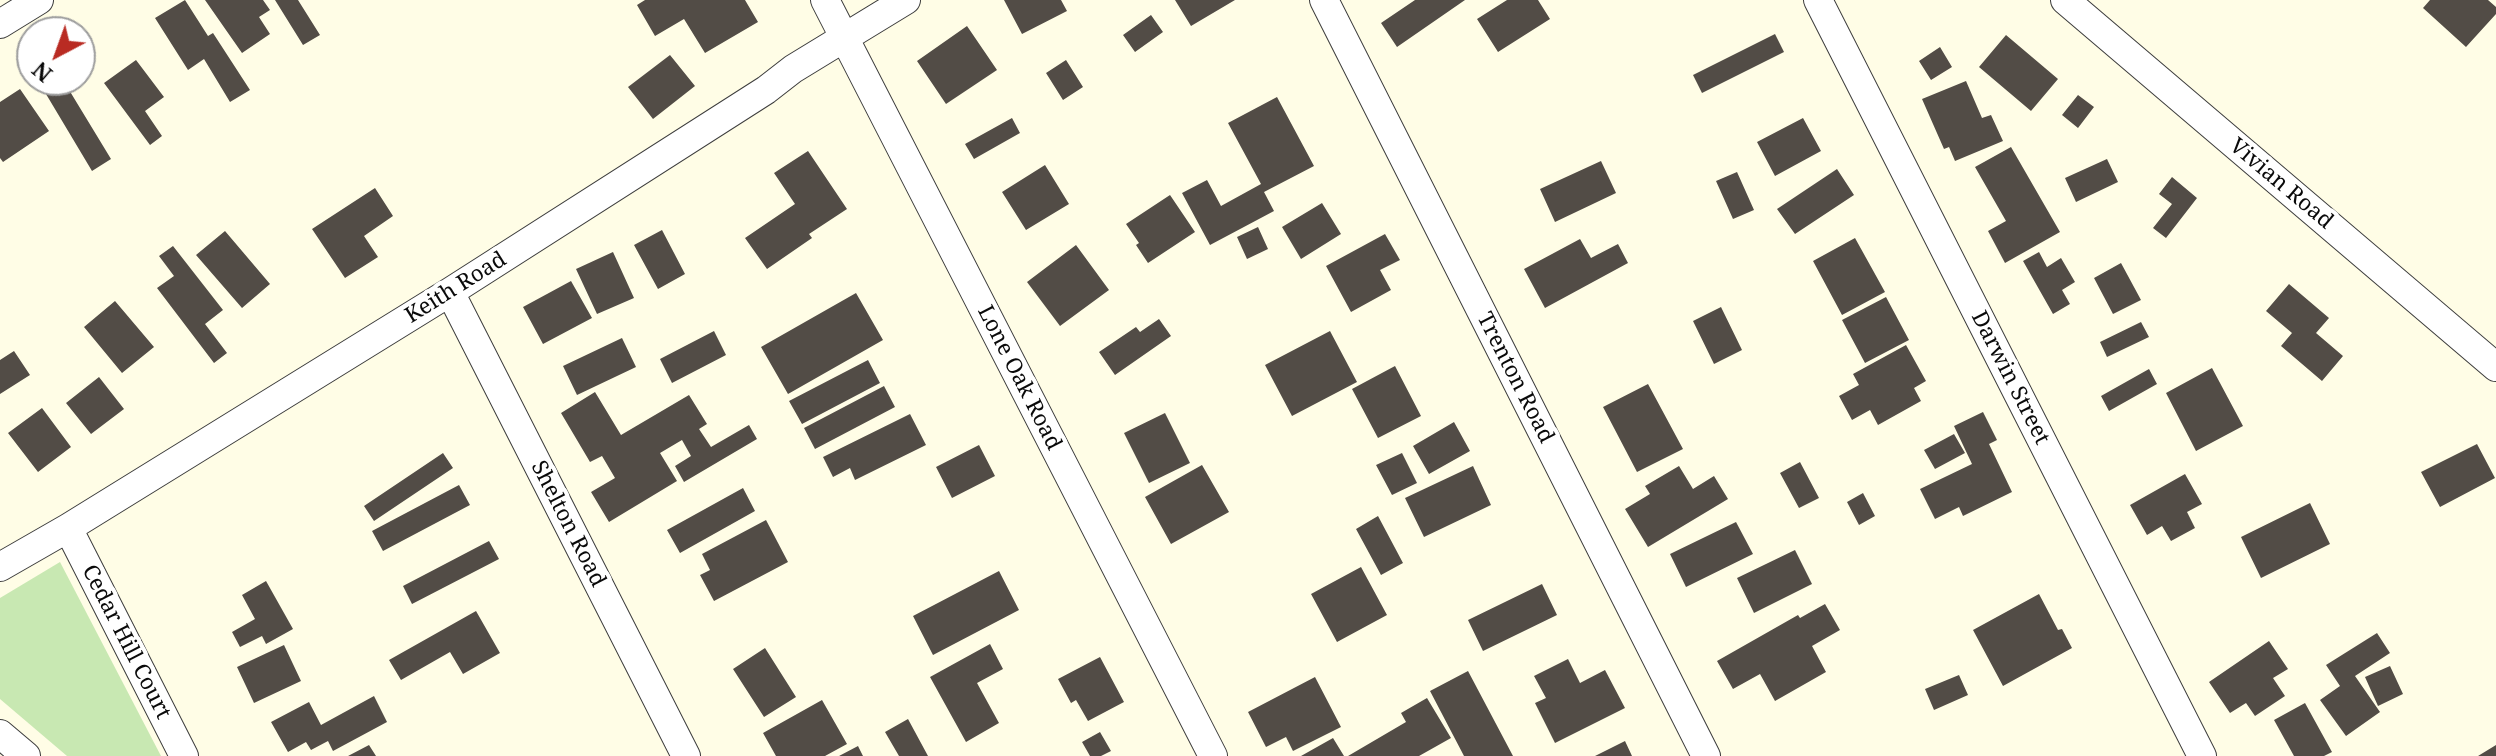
<!DOCTYPE html>
<html>
<head>
<meta charset="utf-8">
<style>
	body { margin:0 }
	#map { position:relative; width:2496px; height:756px; overflow:hidden; background:#fffde6; font-family:"Noto Serif",serif }
	canvas { display:block }
	.north { position:absolute; left:16px; top:16px; width:80px; height:80px; box-sizing:border-box; background:#fff; border:2px solid #9d9d9d; border-radius:50%; rotate:221deg; font-size:22px; font-weight:700; line-height:32px; text-align:center; color:#0a0a0a }
	.north::after { content:''; display:block; margin:auto; width:28px; height:36px; background:#b92b23; clip-path:polygon(50% 0,100% 100%,50% 72%,0 100%) }
</style>
</head>
<body>
<div id="map">
<canvas width="2496" height="756"></canvas>
<div class="north">N</div>
</div>
<script>
const ctx = document.querySelector('canvas').getContext('2d');
ctx.lineJoin = 'round';
function fill(path, color) { ctx.fillStyle = color; ctx.fill(path, 'evenodd'); }
function strokePath(path, color, width, dash) { ctx.strokeStyle = color; ctx.lineWidth = width; ctx.lineCap = dash ? 'butt' : 'round'; ctx.setLineDash(dash || []); ctx.stroke(path); }
function write(font, color, halo, rows, align = 'center') {
  ctx.font = font + ' "Noto Serif",serif'; ctx.lineWidth = 8; ctx.setLineDash([]); ctx.textBaseline = 'middle'; ctx.strokeStyle = halo; ctx.fillStyle = color; for (const [text, x, y, turn = 0] of rows) {
    ctx.save(); ctx.translate(x, y); ctx.rotate((+turn || 0) * Math.PI / 180); ctx.textAlign = isNaN(turn) ? turn : align; if (halo) ctx.strokeText(text, 0, 0); ctx.fillText(text, 0, 0); ctx.restore();
  }
}
const green = new Path2D(`
	M60,562L161,756H67L0,699V598Z`);
const building = new Path2D(`
	M185,0L208,36L213,33L250,90L230,102L204,59L188,70L155,18Z
	M205,0H263L270,10L259,17L270,34L242,53Z
	M275,0H298L320,35L303,45Z
	M645,0H745L758,22L705,53L684,19L655,36L637,5Z
	M1004,0H1061L1067,11L1022,34Z
	M1175,0H1235L1191,26Z
	M1415,0H1465L1397,47L1381,23Z
	M1507,0H1538L1550,19L1498,52L1477,19Z
	M2430,0H2488L2496,7V14L2466,47L2423,8Z
	M1151,15L1163,32L1135,52L1123,35Z
	M967,26L997,70L946,104L917,61Z
	M1775,34L1784,52L1702,93L1693,75Z
	M2006,35L2058,79L2031,111L1979,67Z
	M1940,47L1952,67L1931,80L1919,61Z
	M670,55L695,86L653,119L628,87Z
	M136,60L164,97L145,111L162,136L150,145L104,83Z
	M1066,60L1083,87L1063,100L1046,73Z
	M58,80H63L111,159L92,171L43,89Z
	M1966,81L1982,118L1991,115L2003,141L1955,161L1949,147L1944,149L1922,99Z
	M20,89L49,131L3,162L0,158V102Z
	M2078,95L2094,107L2078,128L2062,115Z
	M1277,97L1314,166L1264,192L1274,211L1210,245L1182,193L1207,180L1221,206L1261,184L1228,123Z
	M1012,118L1020,133L974,159L965,144Z
	M1803,118L1821,151L1775,176L1757,142Z
	M2011,147L2060,232L2005,263L1988,231L2006,221L1975,167Z
	M808,151L847,209L809,234L812,238L767,269L745,238L795,204L774,173Z
	M2107,159L2118,182L2076,202L2065,178Z
	M1601,161L1616,193L1555,222L1540,189Z
	M1045,165L1069,204L1026,230L1002,192Z
	M1837,169L1854,195L1795,234L1777,209Z
	M1737,172L1754,210L1733,219L1716,181Z
	M2172,177L2197,198L2166,238L2153,228L2172,204L2159,194Z
	M375,188L393,216L364,236L378,257L345,278L312,229Z
	M1170,195L1195,232L1148,263L1136,245L1139,243L1126,224Z
	M1322,203L1341,234L1301,259L1282,227Z
	M1258,227L1268,249L1247,259L1237,237Z
	M662,230L685,274L658,289L634,245Z
	M225,231L270,284L242,308L196,255Z
	M1385,234L1400,260L1380,270L1391,290L1351,312L1326,266Z
	M1855,238L1885,292L1842,315L1813,261Z
	M1580,239L1591,258L1618,244L1628,263L1545,308L1524,269Z
	M1076,245L1109,290L1060,326L1027,282Z
	M173,246L223,310L205,324L227,353L214,363L157,288L174,276L159,256Z
	M613,252L634,298L597,314L576,269Z
	M2039,252L2047,267L2061,258L2075,282L2062,290L2070,304L2053,314L2023,261Z
	M2121,263L2141,300L2113,314L2094,278Z
	M571,281L592,318L543,344L523,307Z
	M2289,284L2329,318L2316,333L2343,356L2322,381L2281,346L2292,333L2266,311Z
	M856,293L883,340L788,394L761,347Z
	M1886,297L1909,340L1865,363L1842,320Z
	M115,301L154,347L122,373L84,327Z
	M1721,307L1742,350L1714,364L1693,321Z
	M1159,319L1171,336L1115,375L1099,352L1136,327L1140,332Z
	M2141,322L2149,337L2107,357L2100,342Z
	M714,331L726,355L672,383L660,359Z
	M1330,331L1357,382L1292,416L1265,365Z
	M622,338L636,367L577,395L563,366Z
	M1906,345L1926,381L1914,388L1921,401L1878,425L1870,410L1852,420L1839,396L1859,385L1853,374Z
	M14,351L30,375L0,394V360Z
	M868,360L880,383L802,424L789,401Z
	M1395,366L1421,416L1378,438L1352,389Z
	M2212,368L2243,426L2196,451L2166,393Z
	M2149,369L2157,384L2109,411L2101,396Z
	M99,377L124,409L91,434L66,403Z
	M1648,384L1683,449L1637,472L1603,407Z
	M884,386L895,407L815,449L804,428Z
	M595,392L621,435L689,395L707,424L699,429L711,447L749,425L757,439L684,482L675,466L691,456L682,440L660,453L677,481L609,522L591,492L615,478L602,456L590,462L561,413Z
	M42,408L71,447L38,472L8,433Z
	M1983,412L1997,440L1989,444L2012,492L1963,516L1959,507L1935,519L1920,489L1972,464L1954,426Z
	M1165,413L1190,463L1149,483L1124,433Z
	M910,414L926,445L855,480L850,468L833,477L823,457Z
	M1454,422L1470,451L1429,474L1413,446Z
	M1954,434L1965,453L1935,469L1924,450Z
	M2477,444L2495,478L2440,507L2421,472Z
	M979,445L995,476L952,498L936,467Z
	M443,453L453,468L374,521L364,506Z
	M1402,453L1417,483L1392,495L1376,465Z
	M1800,462L1819,498L1799,508L1780,473Z
	M1202,465L1229,512L1171,544L1145,497Z
	M1473,466L1491,505L1424,537L1405,498Z
	M1679,466L1693,489L1714,476L1728,499L1648,547L1625,509L1650,494L1645,486Z
	M2185,474L2202,504L2187,512L2195,528L2171,541L2162,526L2147,535L2130,505Z
	M459,485L470,505L383,551L372,531Z
	M743,488L755,511L680,553L667,530Z
	M1863,493L1875,516L1859,525L1847,502Z
	M2310,503L2330,544L2261,578L2241,537Z
	M1378,516L1403,563L1381,575L1356,529Z
	M766,520L788,562L714,601L700,575L710,570L702,554Z
	M1736,522L1753,554L1686,587L1670,554Z
	M489,541L499,559L412,604L403,586Z
	M1795,550L1812,584L1754,613L1737,578Z
	M1361,567L1387,615L1337,642L1311,594Z
	M999,571L1019,610L933,655L913,616Z
	M266,581L293,629L266,644L262,636L240,647L232,632L255,619L242,595Z
	M1542,584L1557,615L1483,651L1468,620Z
	M2039,594L2058,630L2062,629L2072,648L2003,686L1973,630Z
	M1825,604L1840,630L1812,646L1826,672L1775,701L1760,674L1733,689L1717,661L1798,615L1800,618Z
	M476,611L500,653L463,674L450,652L401,680L389,660Z
	M2377,633L2390,653L2355,676L2380,712L2346,736L2320,700L2340,686L2326,665Z
	M2269,641L2288,669L2273,678L2285,696L2255,716L2246,703L2230,713L2209,682Z
	M990,644L1003,669L977,683L999,723L966,742L930,677Z
	M284,645L301,681L254,703L237,667Z
	M765,648L796,697L764,717L733,669Z
	M1100,657L1124,702L1088,721L1076,700L1071,703L1058,679Z
	M1568,659L1580,683L1605,670L1625,708L1555,743L1535,703L1546,698L1534,676Z
	M2390,666L2403,694L2378,706L2365,677Z
	M1468,671L1513,756H1464L1430,691Z
	M1959,675L1968,695L1934,710L1925,689Z
	M1315,677L1341,727L1293,751L1286,737L1266,747L1248,712Z
	M374,696L387,722L333,751L328,741L311,750L306,742L288,752L271,722L309,702L321,725Z
	M1427,698L1451,738L1419,756H1348L1406,722L1401,713Z
	M822,700L847,744L825,756H776L763,733Z
	M2305,703L2332,752L2324,756H2294L2274,720Z
	M908,719L928,756H899L885,732Z
	M1100,732L1111,751L1101,756H1090L1082,742Z
	M1333,738L1344,756H1301Z
	M1625,741L1632,756H1595Z
	M369,745L376,756H348Z
	M2496,745V756H2478Z
	M858,746L863,756H839Z`);
const minor = new Path2D(`
	M825,0L1213,756
	M1324,0L1706,756
	M1818,0L2202,756
	M2065,0L2496,367
	M0,24L39,0
	M450,292L686,756
	M68,528L184,756
	M0,567L68,528L450,292L766,90L793,69L906,0
	M0,734L26,756`);
const streetNames = [
	["Vivian Road",2281,184,40],
	["Keith Road",456,288,-32],
	["Lone Oak Road",1019,378,63],
	["Trenton Road",1515,378,63],
	["Darwin Street",2010,378,63],
	["Shelton Road",568,524,63],
	["Cedar Hill Court",126,642,63]
];
fill(green, '#c8e8b2');
fill(building, '#524c46');
strokePath(minor, '#3d3d3d', 30);
strokePath(minor, '#fff', 28);
write('22px', '#0a0a0a', '#fff', streetNames);
</script>
</body>
</html>
